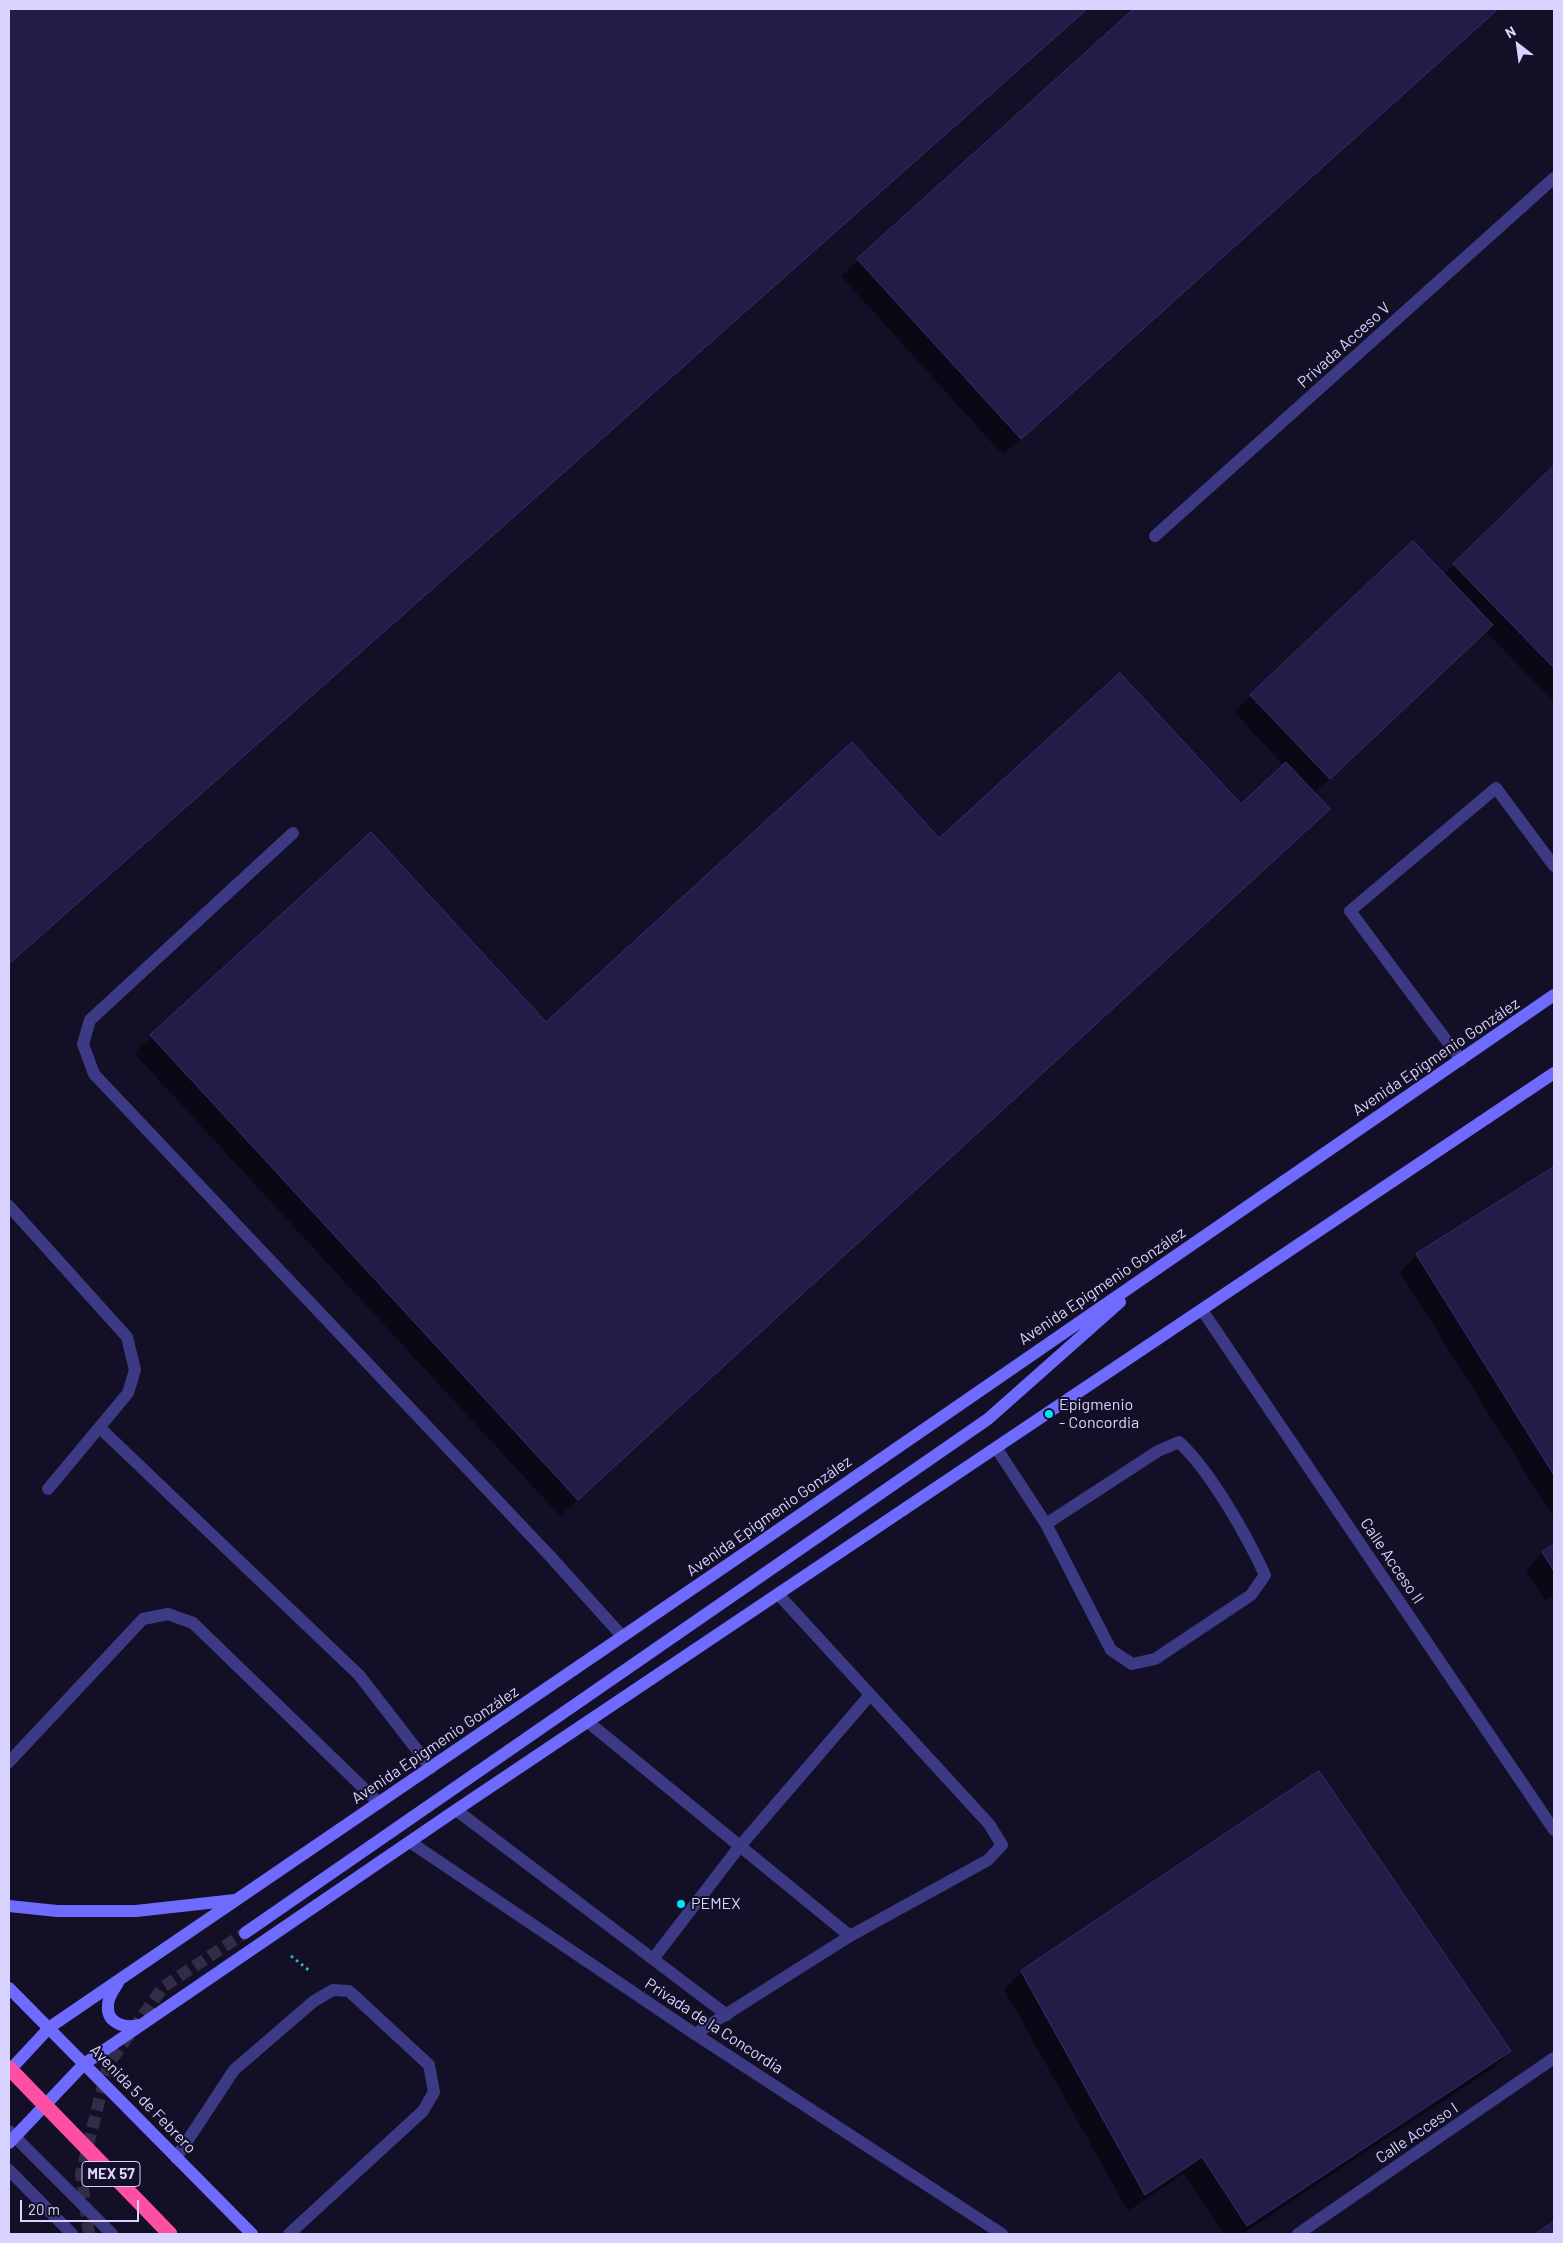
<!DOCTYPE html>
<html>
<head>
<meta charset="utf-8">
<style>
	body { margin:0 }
	#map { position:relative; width:1563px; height:2243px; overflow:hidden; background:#130f26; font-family:Barlow,sans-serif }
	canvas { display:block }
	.frame { position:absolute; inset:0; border:10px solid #d9d4ff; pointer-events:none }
	.north { position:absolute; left:1493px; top:20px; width:50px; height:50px; -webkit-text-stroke:4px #130f26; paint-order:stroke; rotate:330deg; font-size:14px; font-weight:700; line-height:20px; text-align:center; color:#d9d4ff }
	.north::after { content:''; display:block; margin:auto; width:18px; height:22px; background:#d9d4ff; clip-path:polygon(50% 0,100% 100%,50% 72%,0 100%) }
	.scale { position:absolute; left:20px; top:2200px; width:119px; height:22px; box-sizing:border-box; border:2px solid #d9d4ff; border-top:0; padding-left:6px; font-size:15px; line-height:18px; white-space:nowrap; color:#d9d4ff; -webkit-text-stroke:4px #130f26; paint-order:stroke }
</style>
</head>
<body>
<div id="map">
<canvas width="1563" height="2243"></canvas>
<div class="frame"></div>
<div class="north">N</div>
<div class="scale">20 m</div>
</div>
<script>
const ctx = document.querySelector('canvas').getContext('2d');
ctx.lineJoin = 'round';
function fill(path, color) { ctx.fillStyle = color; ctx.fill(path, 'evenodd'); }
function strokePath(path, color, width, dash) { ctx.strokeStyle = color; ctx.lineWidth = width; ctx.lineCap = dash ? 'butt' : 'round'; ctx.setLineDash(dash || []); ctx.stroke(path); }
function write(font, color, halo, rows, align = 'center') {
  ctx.font = font + ' Barlow,sans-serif'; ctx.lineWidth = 4; ctx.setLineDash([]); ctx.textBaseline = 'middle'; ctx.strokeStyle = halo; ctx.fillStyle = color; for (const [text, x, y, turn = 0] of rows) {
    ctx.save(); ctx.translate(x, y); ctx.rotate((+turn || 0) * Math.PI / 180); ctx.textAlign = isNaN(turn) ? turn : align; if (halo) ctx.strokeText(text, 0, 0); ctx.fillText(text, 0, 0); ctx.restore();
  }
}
const shadow = new Path2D(`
	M9,9H1087L9,965Z
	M1136,9H1498L1003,455L841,276Z
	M1554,468V702L1485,631L1313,794L1328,809L1311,826L560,1516L134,1053L371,834L546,1024L939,840L1240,806L1284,766L1234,712L1251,696L1443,575Z
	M1554,1169V1518L1400,1272L1416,1255Z
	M1554,1546V1595L1545,1600L1526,1570L1543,1553Z
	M1318,1773L1510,2051L1493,2068L1242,2234H1224L1184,2173L1128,2211L1004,1989L1021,1972Z`);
const building = new Path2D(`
	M9,9H1087L9,964Z
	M1134,9H1498L1021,439L857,259Z
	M1554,466V668L1453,564Z
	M1413,541L1493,625L1330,779L1250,695Z
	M1120,673L1241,804L1286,762L1330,809L578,1500L150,1035L371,832L546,1022L852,742L939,838Z
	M1554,1167V1475L1416,1254Z
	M1554,1545V1571L1542,1552Z
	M1319,1771L1511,2051L1247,2226L1202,2157L1145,2195L1021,1971Z
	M1554,2222V2234H1535Z`);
const secondaryTunnel = new Path2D(`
	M89,2234L81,2174L108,2065L163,1987L245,1933`);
const path = new Path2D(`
	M291,1956L311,1972`);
const lane = new Path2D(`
	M1155,536L1554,178
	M293,833L90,1020L83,1044L94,1074L549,1555L622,1636
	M1461,1060L1350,911L1496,788L1554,866
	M9,1206L127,1337L135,1370L128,1393L48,1489
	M1202,1310L1554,1830
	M100,1428L359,1675L431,1768
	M997,1449L1046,1524L1111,1650L1132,1664L1155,1659L1251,1595L1265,1575C1246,1534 1211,1472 1179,1442L1158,1451L1046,1524
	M588,1722L850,1936
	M9,1762L143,1619L168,1614L193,1623L379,1803
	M456,1810L727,2015
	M653,1959L740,1846L870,1695
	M695,2034L850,1936L988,1860L1002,1845L989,1824L778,1594
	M9,2131L112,2234
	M176,2158L234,2070L314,2001L333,1990L349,1991L429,2065L434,2092L423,2111L289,2234
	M9,2170L72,2234
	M1298,2234L1554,2058`);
const street = new Path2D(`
	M410,1842L695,2034L1002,2234`);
const secondary = new Path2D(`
	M9,1906L57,1911H136L235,1900
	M245,1933L988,1419L1120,1302
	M118,1983C114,1989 108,1997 108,2005C106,2023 125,2029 139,2025
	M9,1988L252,2234
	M9,2071L50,2027L736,1559L1554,995
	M9,2143L84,2064L456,1810L1554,1073`);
const highwayBridge = new Path2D(`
	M9,2068L170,2234`);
const markers = [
	[1049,1414,5,"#00e5ff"],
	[681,1904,5,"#00e5ff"]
];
const shields = [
	[111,2174,58]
];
const shieldNames = [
	["MEX 57",111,2174]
];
const streetNames = [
	["Privada Acceso V",1344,345,-42],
	["Avenida Epigmenio González",1436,1057,-34],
	["Avenida Epigmenio González",1102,1286,-34],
	["Avenida Epigmenio González",769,1516,-35],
	["Calle Acceso II",1392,1561,56],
	["Avenida Epigmenio González",435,1745,-34],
	["Privada de la Concordia",714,2026,33],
	["Avenida 5 de Febrero",143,2099,46],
	["Calle Acceso I",1417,2133,-34]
];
const poiNames = [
	["Epigmenio",1059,1405],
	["- Concordia",1059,1423],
	["PEMEX",691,1904]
];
fill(shadow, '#0007');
fill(building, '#241b47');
strokePath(building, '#3b2d73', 1);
strokePath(secondaryTunnel, '#312d47', 12, [12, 6]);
strokePath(path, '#2fb8b0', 3, [2.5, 4]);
strokePath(lane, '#3d3a85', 12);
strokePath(street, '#3d3a85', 12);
strokePath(secondary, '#6f6bff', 12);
strokePath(highwayBridge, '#ff4fa3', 15);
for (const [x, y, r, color] of markers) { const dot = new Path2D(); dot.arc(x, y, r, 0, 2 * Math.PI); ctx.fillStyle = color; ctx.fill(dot); strokePath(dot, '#130f26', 2); }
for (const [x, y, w] of shields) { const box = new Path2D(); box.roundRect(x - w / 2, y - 12.5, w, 25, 4); ctx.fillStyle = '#130f26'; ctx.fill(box); strokePath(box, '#d9d4ff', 1); }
write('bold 15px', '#d9d4ff', null, shieldNames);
write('16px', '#d9d4ff', '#130f26', streetNames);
write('16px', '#d9d4ff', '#130f26', poiNames, 'left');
</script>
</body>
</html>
